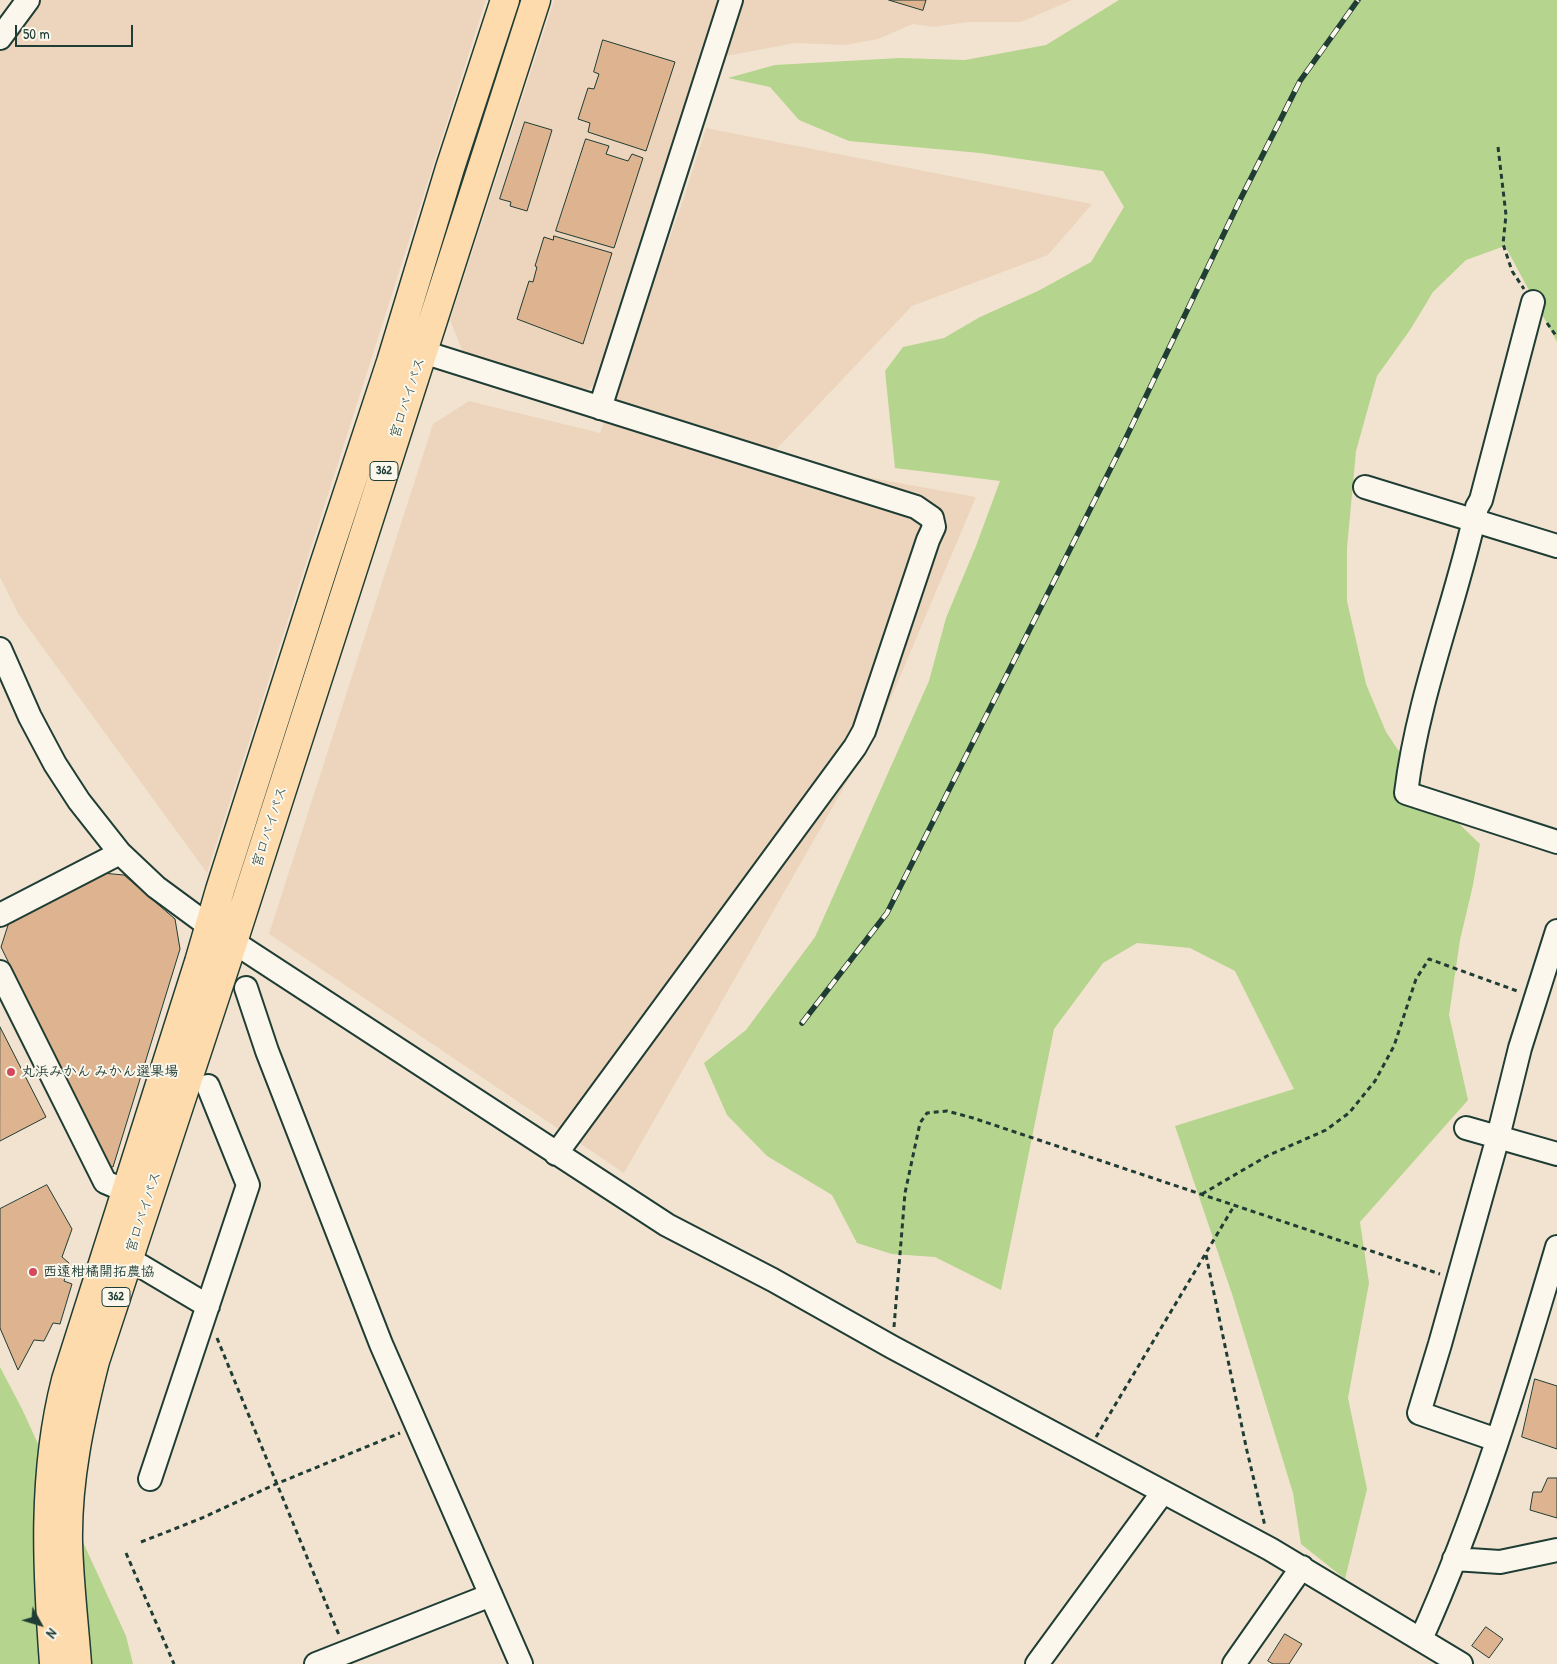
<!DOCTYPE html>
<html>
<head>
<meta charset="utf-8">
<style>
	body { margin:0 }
	#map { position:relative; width:1557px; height:1664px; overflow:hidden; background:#f2e3d0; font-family:"Patrick Hand",sans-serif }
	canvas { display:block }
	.north { position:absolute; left:15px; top:1599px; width:50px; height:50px; -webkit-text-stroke:4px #fbf7ec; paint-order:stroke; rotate:129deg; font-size:14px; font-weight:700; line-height:20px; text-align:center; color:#1f3d34 }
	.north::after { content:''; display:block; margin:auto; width:18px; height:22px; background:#1f3d34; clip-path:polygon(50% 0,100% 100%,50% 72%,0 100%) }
	.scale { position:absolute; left:15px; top:25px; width:118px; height:22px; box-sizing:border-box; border:2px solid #1f3d34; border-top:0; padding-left:6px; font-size:15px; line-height:18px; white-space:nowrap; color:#1f3d34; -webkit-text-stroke:4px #fbf7ec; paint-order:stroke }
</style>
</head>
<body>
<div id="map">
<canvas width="1557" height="1664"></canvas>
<div class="north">N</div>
<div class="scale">50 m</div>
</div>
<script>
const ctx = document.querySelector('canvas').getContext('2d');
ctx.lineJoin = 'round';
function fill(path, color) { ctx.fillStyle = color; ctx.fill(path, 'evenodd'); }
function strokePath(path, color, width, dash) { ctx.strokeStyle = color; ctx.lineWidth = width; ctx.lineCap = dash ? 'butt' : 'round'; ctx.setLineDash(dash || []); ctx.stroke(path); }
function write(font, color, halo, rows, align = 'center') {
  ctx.font = font + ' "Patrick Hand","Klee One",sans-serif'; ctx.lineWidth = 4; ctx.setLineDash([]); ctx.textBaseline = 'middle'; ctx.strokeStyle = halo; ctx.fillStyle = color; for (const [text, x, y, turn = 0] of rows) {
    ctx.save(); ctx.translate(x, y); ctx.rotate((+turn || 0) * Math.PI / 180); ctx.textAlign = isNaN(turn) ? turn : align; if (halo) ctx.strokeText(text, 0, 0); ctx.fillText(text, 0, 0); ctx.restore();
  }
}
const built = new Path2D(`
	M33,0H486L207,873L19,615L0,577V43Z
	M554,0H718L593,386L584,391L463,352L450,320Z
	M744,0H1072L1021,22H969L933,27L913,24L878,39L845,45L795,43L726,56Z
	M706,128L1092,204L1048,255L912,306L767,459L976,497L880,724L624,1173L269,934L433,424L469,401L600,433L681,206Z`);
const green = new Path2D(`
	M1119,0H1557V342L1504,244L1502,247L1466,260L1433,292L1410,330L1377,376L1356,451L1347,548V601L1366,684L1386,732L1427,793L1480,844L1473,885L1460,940L1449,1015L1468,1100L1360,1222L1369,1283L1348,1398L1367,1489L1345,1579L1301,1544L1293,1493L1232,1294L1175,1126L1294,1089L1235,971L1190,948L1137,943L1103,963L1054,1029L1001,1290L935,1257L892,1254L857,1243L832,1195L767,1156L727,1115L704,1063L746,1030L815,937L929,681L946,618L976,546L1000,481L895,468L885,371L903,347L944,338L980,317L1038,291L1091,262L1124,207L1103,171L980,153L849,141L799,120L770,87L728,78L775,65L900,58L965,60L1046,45Z
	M0,1367L22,1409L126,1636L133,1664H0Z`);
const building = new Path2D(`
	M889,0H926L923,10Z
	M603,40L675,62L646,151L588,132L590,123L578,119L588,88L594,89L599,74L594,72Z
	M525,122L552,130L527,211L510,206L511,202L500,199Z
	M586,139L609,146L606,154L628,161L632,154L643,158L614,248L556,231Z
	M554,236L612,253L583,344L517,319L529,281L533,282L537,267L535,266L544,237L553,240Z
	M102,873L124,875L175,919L180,949L113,1167L108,1166L1,947L10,919Z
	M0,1027L46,1117L0,1141Z
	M47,1185L72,1229L62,1257L69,1263L64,1281L72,1284L60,1324L53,1323L44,1341L34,1340L18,1370L0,1328V1209Z
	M1535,1379L1557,1386V1449L1522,1437Z
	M1548,1478H1557V1518L1530,1510L1533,1492H1541Z
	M1486,1627L1503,1639L1489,1658L1472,1646Z
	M1285,1634L1302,1644L1289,1664H1273L1268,1661Z`);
const path = new Path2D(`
	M1498,147L1506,215L1503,244L1512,271L1524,289
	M1547,323L1557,337
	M1202,1194L1267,1156L1326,1130L1349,1113L1375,1081L1394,1046L1416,979L1429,959L1520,992
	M1206,1255L1247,1451L1265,1526
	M894,1327L905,1193L920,1123L927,1113L947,1111L973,1118L1440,1274
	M217,1338L339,1635
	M1096,1437L1234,1206
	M141,1542L202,1518L276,1484L400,1433
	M126,1553L174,1664`);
const minor = new Path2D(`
	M0,38L28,0
	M1533,302L1481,500L1477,507C1456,603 1418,695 1406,793L1557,842
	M423,352L916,507L932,518L934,527L928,540L864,731L855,747L556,1154
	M600,408L731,0
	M1365,487L1557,546
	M0,649L30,717L55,764L79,801L120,853L156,887L209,926L667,1225L773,1280L892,1347L1270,1549L1461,1664
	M0,915L120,853
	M0,972L105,1182L126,1191
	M246,988L267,1051L381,1344L521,1664
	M1466,1128L1557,1154
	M129,1259L208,1306
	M1497,1440L1419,1413L1440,1344L1498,1137L1520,1048L1557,931
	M150,1479L248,1185L208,1086
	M1454,1559L1500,1562L1557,1550
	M1421,1639C1478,1513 1518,1379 1557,1247
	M316,1664L491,1595
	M1037,1664L1163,1492
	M1234,1664L1302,1567`);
const highway = new Path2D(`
	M54,1664C47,1570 42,1473 66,1380L199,962L220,890L323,568L391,362L450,168L505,0
	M77,1664C74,1623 69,1583 68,1542C67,1480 80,1420 95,1361L233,942L536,0`);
const rail = new Path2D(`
	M802,1023L887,913L1124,442L1241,198L1300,81L1358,0`);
const markers = [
	[11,1072,5,"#d1495b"],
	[33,1272,5,"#d1495b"]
];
const shields = [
	[384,471,28],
	[116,1297,28]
];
const shieldNames = [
	["362",384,471],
	["362",116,1297]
];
const streetNames = [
	["宮口バイパス",408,398,-72],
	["宮口バイパス",270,827,-72],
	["宮口バイパス",144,1212,-72]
];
const poiNames = [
	["丸浜みかん みかん選果場",21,1072],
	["西遠柑橘開拓農協",43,1272]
];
fill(built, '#ecd5bc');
fill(green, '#b5d48d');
fill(building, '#deb38f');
strokePath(building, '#1f3d34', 1);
strokePath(minor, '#1f3d34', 26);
strokePath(highway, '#1f3d34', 31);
strokePath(path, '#1f3d34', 3, [5, 4]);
strokePath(minor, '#fbf7ec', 22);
strokePath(highway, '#fedbac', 28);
strokePath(rail, '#1f3d34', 5.5);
strokePath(rail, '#fbf7ec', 4, [11]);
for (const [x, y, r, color] of markers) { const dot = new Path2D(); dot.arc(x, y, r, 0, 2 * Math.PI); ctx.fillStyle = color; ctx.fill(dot); strokePath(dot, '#fbf7ec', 2); }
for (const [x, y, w] of shields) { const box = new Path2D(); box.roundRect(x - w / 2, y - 9.5, w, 19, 4); ctx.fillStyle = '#fbf7ec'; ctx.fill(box); strokePath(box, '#1f3d34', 1); }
write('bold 12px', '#1f3d34', null, shieldNames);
write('14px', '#1f3d34', '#fbf7ec', streetNames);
write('bold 14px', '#1f3d34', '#fbf7ec', poiNames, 'left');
</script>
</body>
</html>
